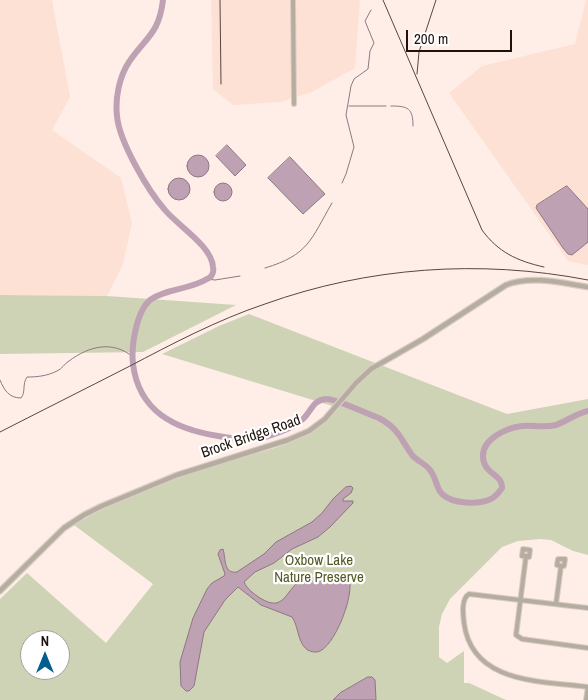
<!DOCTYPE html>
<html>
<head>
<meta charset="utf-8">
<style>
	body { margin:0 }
	#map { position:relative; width:588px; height:700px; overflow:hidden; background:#feeee7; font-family:"Archivo Narrow",sans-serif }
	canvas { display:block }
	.north { position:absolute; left:20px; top:630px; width:50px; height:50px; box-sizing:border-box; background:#fff; border:1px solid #a5a09e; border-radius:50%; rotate:0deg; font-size:14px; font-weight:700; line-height:20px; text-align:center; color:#1f120c }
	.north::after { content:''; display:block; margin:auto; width:18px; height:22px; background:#025e8f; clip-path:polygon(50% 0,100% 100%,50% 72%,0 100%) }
	.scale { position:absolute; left:406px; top:30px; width:106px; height:22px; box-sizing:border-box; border:2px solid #1f120c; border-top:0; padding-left:6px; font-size:15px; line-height:18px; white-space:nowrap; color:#1f120c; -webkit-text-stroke:4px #fff; paint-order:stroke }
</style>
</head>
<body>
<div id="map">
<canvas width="588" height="700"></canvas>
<div class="north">N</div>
<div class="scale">200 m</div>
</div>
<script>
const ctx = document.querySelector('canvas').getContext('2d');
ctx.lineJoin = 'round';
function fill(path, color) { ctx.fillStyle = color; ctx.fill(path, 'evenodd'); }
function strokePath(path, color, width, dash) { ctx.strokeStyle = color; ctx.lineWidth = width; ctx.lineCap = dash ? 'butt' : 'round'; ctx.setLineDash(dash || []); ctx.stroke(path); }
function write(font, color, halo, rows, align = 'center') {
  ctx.font = font + ' "Archivo Narrow",sans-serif'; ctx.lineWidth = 4.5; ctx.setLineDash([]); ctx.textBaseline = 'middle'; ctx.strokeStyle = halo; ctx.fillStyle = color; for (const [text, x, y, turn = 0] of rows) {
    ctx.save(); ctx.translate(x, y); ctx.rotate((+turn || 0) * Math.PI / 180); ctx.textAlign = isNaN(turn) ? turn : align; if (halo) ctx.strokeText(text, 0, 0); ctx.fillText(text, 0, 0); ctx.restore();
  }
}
const built = new Path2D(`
	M0,0H52L70,97L52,130L121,178L132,223L123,264L107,296L0,295Z
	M211,0H360L355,68L310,93L280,102L233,105L213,89Z
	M586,0H588V265L568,261L449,93L482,66L575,44Z`);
const green = new Path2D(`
	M0,295L107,296L236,305L143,352L0,354Z
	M249,314L507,414L588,399V555L573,551L551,540L540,539L518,541L502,547L450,599L442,614L439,627V657L447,663L464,651V683H469L506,700H0V599L27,573L106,643L153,584L74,525C120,498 166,482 216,465C260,450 307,447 339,408L162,354L219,326ZM30,640H60V670H30Z`);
const water = new Path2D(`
	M227,145L246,165L235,176L216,156Z
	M187 166a11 11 0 1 1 22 0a11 11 0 1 1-22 0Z
	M290,157L325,194L303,214L268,178Z
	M168 189a11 11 0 1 1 22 0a11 11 0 1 1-22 0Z
	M214 192a9 9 0 1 1 18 0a9 9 0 1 1-18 0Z
	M567,186L588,209V242L572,255L568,254L563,248L536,208L537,205Z
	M346,487L351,486L353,488L351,493L343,499V501H353V503L330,527L318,537L292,549L274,563L255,572L244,582C247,589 254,594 260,598C287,615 285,585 305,579C313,577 340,576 348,577C357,590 334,650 317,652C297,653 300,628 292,617L261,605L238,587L225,600L204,632L194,686L189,691H186L181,686L180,662L193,618L207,589L212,583L224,576L225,574L218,554L220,550L223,549C226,558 223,574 237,572L264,554L276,542L312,522L322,513L333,499Z
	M368,677H372L375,680L376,700H333L340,693Z`);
const stream = new Path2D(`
	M349,106H386
	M391,106C408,106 413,108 413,126
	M342,183L346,174L354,147L346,115L351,86L354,79L368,69L370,51L374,43L365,21L371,10
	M265,268C309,255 311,239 332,203
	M207,279L215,280L240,276
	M0,380C4,390 9,398 21,398C26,392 22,384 27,377C37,377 47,376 57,371C62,369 64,364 69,361C89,346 113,340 133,357`);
const river = new Path2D(`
	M163,0C159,34 146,37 129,62C119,77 115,99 117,116C119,141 148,191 165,210C177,225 212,246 213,267C214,272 212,277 207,279C189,290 167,288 150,300C136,312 131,347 133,364C139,412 175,429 218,436C230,438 244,440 256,439C266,438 276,433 285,430C292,427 299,423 304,418C312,410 313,400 326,399C335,398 367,414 379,418C399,429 400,438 412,455C417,461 426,464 430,470C436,477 436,488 442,494C453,504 478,505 491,499C496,497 499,492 502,488C503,474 484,475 483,457C482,439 506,428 522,426C534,425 544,428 556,425C567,421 577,413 588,411`);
const minor = new Path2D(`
	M293,0L294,104
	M526,556L529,557L530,550L523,549L522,556H526L516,635L522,639L588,648
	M556,604L561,566H564L565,559H558L557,565L561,566
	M588,608L469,594C461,599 463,614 464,623C472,684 541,681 588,687
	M586,700L588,687`);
const tertiary = new Path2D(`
	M0,591L64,528L84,515L102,506L177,475L288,440L309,431L325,419L356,383L371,369L423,339L506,285C530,275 563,283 588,287`);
const rail = new Path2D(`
	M220,0L221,84
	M383,0L482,230C498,252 517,261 544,267
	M417,74L419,52L436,0
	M0,432C43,410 85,389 128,367C172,344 217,320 265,304C368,267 480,259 588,280`);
const streetNames = [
	["Brock Bridge Road",251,437,-19]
];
const parkNames = [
	["Oxbow Lake",319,561],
	["Nature Preserve",319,578]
];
fill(built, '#fde1d4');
fill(green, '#cfd3b6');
fill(water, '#bfa1b4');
strokePath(water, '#8f7682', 1);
strokePath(stream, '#8f7682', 1);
strokePath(river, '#bfa1b4', 6);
strokePath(minor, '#dacbc4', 6);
strokePath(tertiary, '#dacbc4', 7);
strokePath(minor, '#b5ad9f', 4);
strokePath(tertiary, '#b5ad9f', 4.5);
strokePath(rail, '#554741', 1);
write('15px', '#1f120c', '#fff', streetNames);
write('15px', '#545824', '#fff', parkNames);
</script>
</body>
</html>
